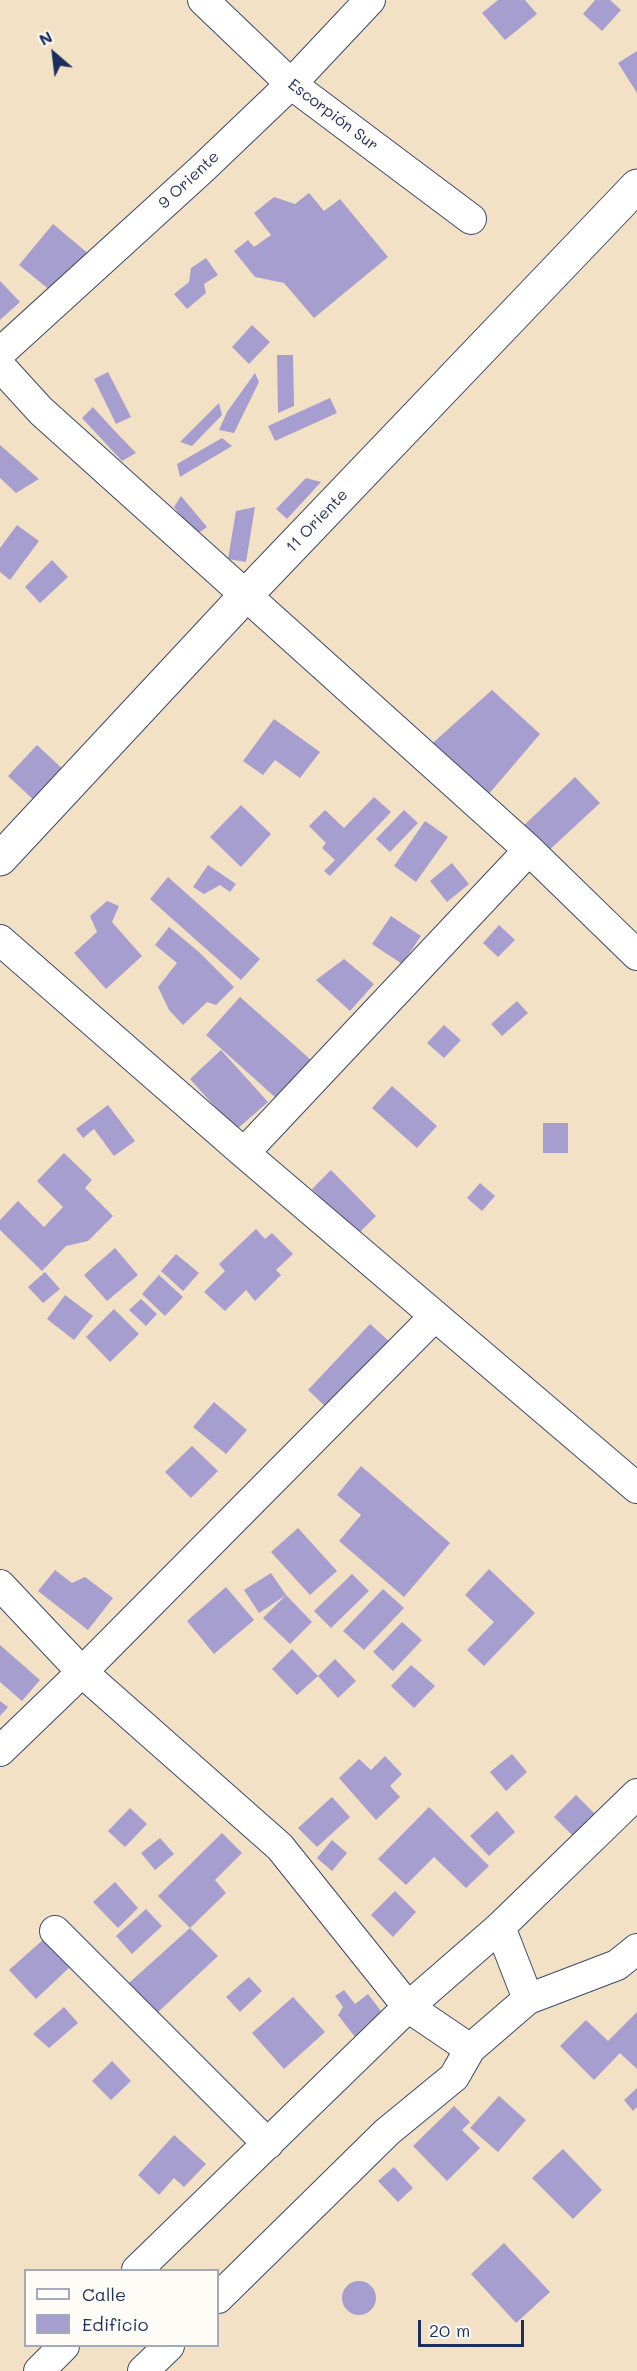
<!DOCTYPE html>
<html>
<head>
<meta charset="utf-8">
<style>
	body { margin:0 }
	#map { position:relative; width:637px; height:2371px; overflow:hidden; background:#f2e1c4; font-family:Mali,sans-serif }
	canvas { display:block }
	.legend { position:absolute; left:24px; top:2269px; width:195px; height:78px; box-sizing:border-box; background:#fdfcf7; border:2px solid #a3aaba; margin:0; padding:8px 10px; list-style:none; font-size:18px; color:#1b2f5e }
	.legend li { display:flex; align-items:center; gap:12px; height:30px }
	.legend b { width:30px; border:2px solid #a3aaba }
	.north { position:absolute; left:24px; top:24px; width:60px; height:60px; -webkit-text-stroke:4px #fdfcf7; paint-order:stroke; rotate:332deg; font-size:16px; font-weight:700; line-height:24px; text-align:center; color:#1b2f5e }
	.north::after { content:''; display:block; margin:auto; width:21px; height:27px; background:#1b2f5e; clip-path:polygon(50% 0,100% 100%,50% 72%,0 100%) }
	.scale { position:absolute; left:418px; top:2320px; width:106px; height:27px; box-sizing:border-box; border:3px solid #1b2f5e; border-top:0; padding-left:8px; font-size:18px; line-height:21px; white-space:nowrap; color:#1b2f5e; -webkit-text-stroke:4px #fdfcf7; paint-order:stroke }
</style>
</head>
<body>
<div id="map">
<canvas width="637" height="2371"></canvas>
<ul class="legend">
<li><b style="height:8px;background:#fff"></b>Calle</li>
<li><b style="height:16px;background:#a79ed0"></b>Edificio</li>
</ul>
<div class="north">N</div>
<div class="scale">20 m</div>
</div>
<script>
const ctx = document.querySelector('canvas').getContext('2d');
ctx.lineJoin = 'round';
function fill(path, color) { ctx.fillStyle = color; ctx.fill(path, 'evenodd'); }
function strokePath(path, color, width, dash) { ctx.strokeStyle = color; ctx.lineWidth = width; ctx.lineCap = dash ? 'butt' : 'round'; ctx.setLineDash(dash || []); ctx.stroke(path); }
function write(font, color, halo, rows, align = 'center') {
  ctx.font = font + ' Mali,sans-serif'; ctx.lineWidth = 5; ctx.setLineDash([]); ctx.textBaseline = 'middle'; ctx.strokeStyle = halo; ctx.fillStyle = color; for (const [text, x, y, turn = 0] of rows) {
    ctx.save(); ctx.translate(x, y); ctx.rotate((+turn || 0) * Math.PI / 180); ctx.textAlign = isNaN(turn) ? turn : align; if (halo) ctx.strokeText(text, 0, 0); ctx.fillText(text, 0, 0); ctx.restore();
  }
}
const building = new Path2D(`
	M498,0H525L537,14L505,40L482,13Z
	M595,0H610L621,10L602,31L583,14Z
	M637,51V93L618,63Z
	M309,193L324,211L340,199L388,257L314,318L284,283L255,277L234,251L248,240L254,247L271,235L254,213L274,197L295,204Z
	M53,224L90,255L56,295L19,265Z
	M206,258L218,275L204,284L206,293L187,309L174,294L189,282L191,268Z
	M0,281L20,302L0,320Z
	M252,325L270,342L249,364L232,347Z
	M277,355H293L294,406L278,413Z
	M108,372L131,417L116,424L94,379Z
	M255,373L259,382L234,433L219,430L227,412Z
	M330,398L337,413L275,441L268,426Z
	M219,403L222,415L192,446L180,442Z
	M93,407L112,428L136,453L122,461L82,418Z
	M222,438L232,446L180,477L177,464Z
	M0,445L39,479L16,493L0,478Z
	M306,478L321,482L287,519L276,509Z
	M181,496L207,527L196,535L174,507Z
	M255,507L246,562L228,559L236,511Z
	M17,525L39,541L10,580L0,572V548Z
	M52,560L68,577L40,603L25,587Z
	M492,690L540,734L482,802L426,749Z
	M274,719L320,752L300,778L275,760L263,775L243,761Z
	M37,745L67,773L38,804L8,776Z
	M575,777L600,803L545,854L521,828Z
	M374,797L391,812L330,876L324,871L335,860L322,848L326,843L309,826L325,810L344,828Z
	M241,805L271,834L241,867L210,837Z
	M404,810L418,823L390,852L376,839Z
	M425,821L448,837L416,882L394,866Z
	M452,863L469,884L447,902L430,881Z
	M208,865L236,884L230,892L220,885L204,894L193,887Z
	M168,877L260,959L241,980L150,899Z
	M107,901L119,906L112,922L142,956L106,989L74,953L97,932L90,916Z
	M391,916L421,936L402,964L372,944Z
	M499,925L515,940L498,957L483,943Z
	M169,927L199,952L234,987L216,1005L207,1002L183,1025L169,1010L158,987L177,963L155,945Z
	M344,959L374,984L350,1011L316,980Z
	M240,997L311,1060L276,1098L206,1035Z
	M517,1001L528,1013L502,1036L491,1024Z
	M444,1025L461,1040L444,1058L427,1043Z
	M221,1050L268,1102L236,1130L190,1079Z
	M392,1086L437,1126L417,1148L372,1108Z
	M108,1105L135,1141L114,1156L94,1129L83,1138L76,1129Z
	M543,1123H568V1153H543Z
	M64,1153L92,1180L85,1188L113,1216L88,1241L66,1246L42,1271L0,1230V1220L18,1201L44,1227L63,1207L37,1181Z
	M331,1170L376,1216L357,1235L312,1189Z
	M480,1183L495,1196L482,1211L467,1198Z
	M256,1229L265,1239L272,1233L293,1254L276,1270L281,1275L255,1301L246,1290L225,1311L204,1292L225,1271L219,1264Z
	M115,1248L138,1275L107,1301L84,1275Z
	M176,1254L199,1273L183,1291L161,1271Z
	M45,1272L60,1289L43,1303L28,1287Z
	M159,1275L183,1297L165,1316L142,1294Z
	M65,1295L93,1316L74,1340L47,1319Z
	M141,1299L157,1314L146,1326L129,1310Z
	M114,1309L139,1334L110,1362L86,1337Z
	M370,1324L391,1343L329,1410L308,1390Z
	M214,1402L247,1430L226,1454L193,1427Z
	M192,1446L218,1471L191,1498L165,1472Z
	M361,1466L450,1543L404,1597L339,1541L361,1515L337,1495Z
	M298,1528L337,1571L310,1595L271,1552Z
	M489,1569L535,1613L484,1666L467,1650L494,1622L465,1595Z
	M55,1570L72,1583L85,1577L113,1598L88,1630L38,1591Z
	M271,1573L286,1595L259,1613L244,1590Z
	M352,1574L369,1591L331,1628L314,1611Z
	M226,1587L254,1620L214,1654L187,1621Z
	M383,1589L404,1608L364,1650L343,1631Z
	M286,1595L312,1622L290,1644L263,1618Z
	M402,1622L422,1640L393,1671L373,1652Z
	M0,1645L40,1680L22,1701L0,1682Z
	M292,1649L318,1676L297,1695L272,1669Z
	M335,1659L356,1681L338,1698L318,1676Z
	M411,1665L435,1686L414,1708L391,1686Z
	M0,1701L8,1707L0,1716Z
	M512,1754L527,1772L506,1791L490,1772Z
	M385,1756L402,1774L390,1786L400,1797L376,1820L339,1778L359,1759L371,1770Z
	M576,1795L596,1815L574,1837L554,1817Z
	M332,1797L350,1817L317,1847L298,1828Z
	M429,1807L489,1866L466,1888L434,1857L406,1885L378,1859Z
	M130,1808L147,1824L125,1847L108,1831Z
	M497,1811L515,1832L489,1856L470,1836Z
	M222,1833L242,1853L215,1880L226,1893L190,1928L158,1896Z
	M160,1838L174,1854L155,1870L141,1853Z
	M332,1840L347,1853L332,1871L317,1858Z
	M115,1882L138,1908L118,1928L93,1902Z
	M395,1891L416,1912L393,1937L371,1915Z
	M146,1909L162,1926L132,1954L116,1936Z
	M190,1928L218,1956L157,2013L129,1983Z
	M45,1938L71,1966L36,1999L9,1970Z
	M249,1977L262,1991L240,2012L226,1997Z
	M344,1990L355,2004L368,1994L387,2019L358,2041L338,2015L343,2007L335,1996Z
	M293,1997L325,2032L284,2069L252,2033Z
	M64,2007L78,2023L49,2048L33,2034Z
	M637,2012V2069L620,2053L594,2080L560,2046L586,2020L608,2041Z
	M112,2061L131,2081L111,2100L92,2081Z
	M637,2088V2107L633,2111L624,2100Z
	M499,2096L526,2120L498,2152L470,2128Z
	M454,2106L470,2122L462,2130L480,2148L447,2181L413,2146Z
	M174,2135L206,2164L184,2187L174,2178L159,2195L138,2175Z
	M563,2149L602,2190L573,2219L532,2178Z
	M394,2167L413,2188L398,2202L378,2181Z
	M504,2243L550,2292L516,2323L471,2274Z
	M342 2298a17 17 0 1 1 34 0a17 17 0 1 1-34 0Z`);
const street = new Path2D(`
	M203,0L291,84L471,219
	M0,353L202,169L291,84L370,0
	M0,366L41,411L529,850L637,955
	M0,940L244,1153L637,1488
	M244,1153L529,850
	M0,1585L82,1672L280,1847L408,2007L470,2049
	M0,1751L82,1672L435,1316
	M500,1927L528,1999
	M55,1931L268,2144
	M137,2270L408,2007L500,1927L637,1794
	M218,2298L387,2132L454,2077L470,2049L528,1999L617,1965L637,1949
	M39,2371L64,2346
	M143,2371L169,2346`);
const secondary = new Path2D(`
	M0,859L246,595L637,186`);
const streetNames = [
	["Escorpión Sur",333,115,37],
	["9 Oriente",189,180,-43],
	["11 Oriente",317,521,-46]
];
fill(building, '#a79ed0');
strokePath(street, '#3b4a6d', 32);
strokePath(secondary, '#3b4a6d', 35);
strokePath(street, '#fff', 30);
strokePath(secondary, '#fff', 33);
write('16px', '#1b2f5e', '#fdfcf7', streetNames);
</script>
</body>
</html>
